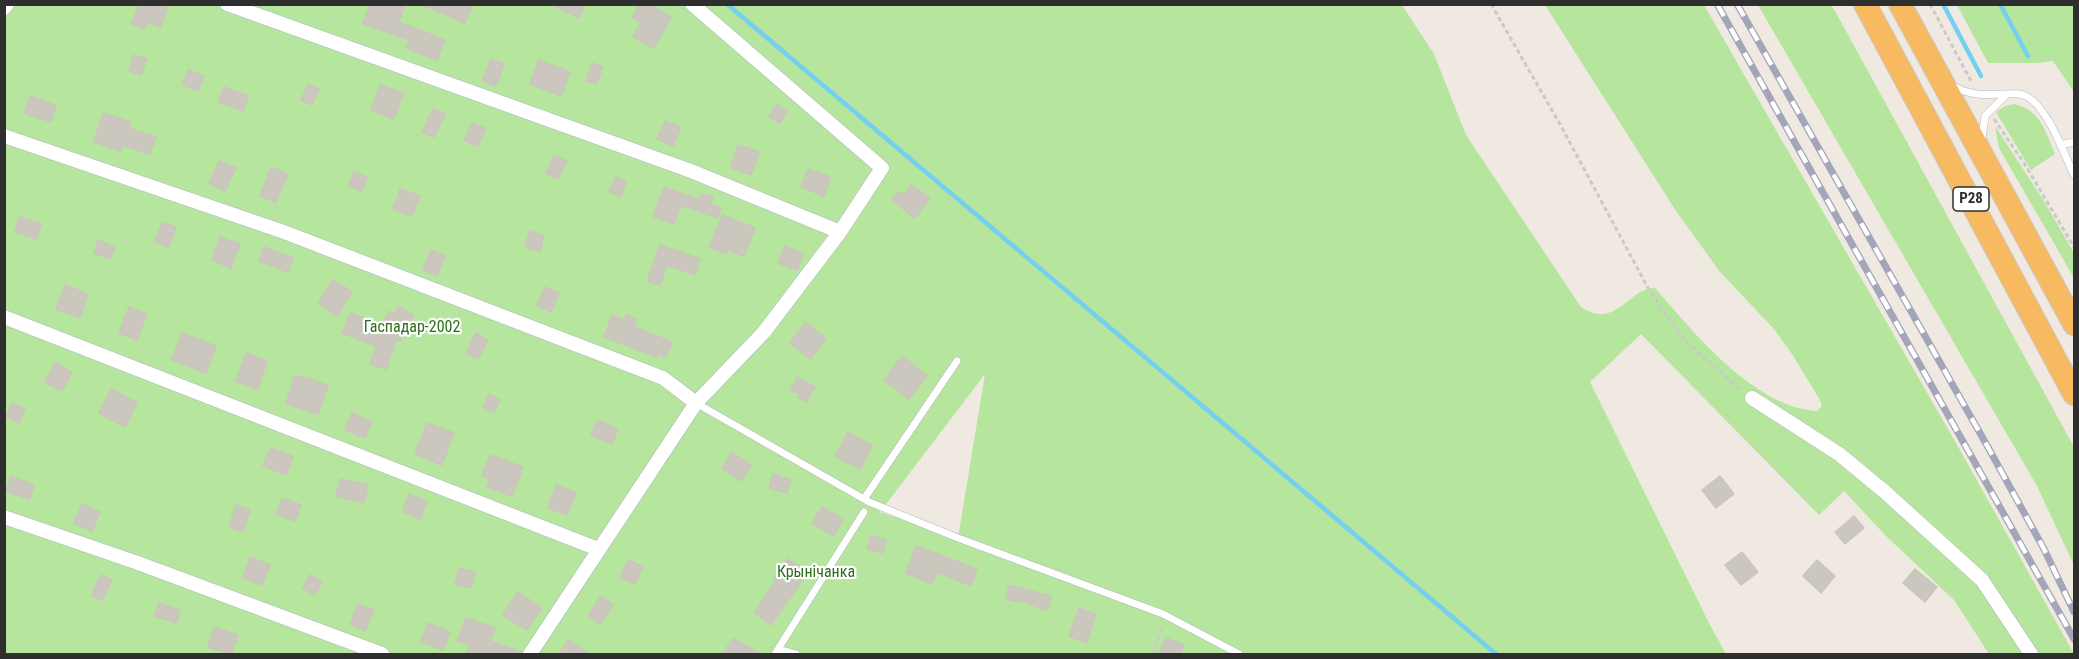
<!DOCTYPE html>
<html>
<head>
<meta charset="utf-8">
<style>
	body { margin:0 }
	#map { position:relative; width:2079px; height:659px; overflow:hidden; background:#efe9e1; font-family:"Roboto Condensed",sans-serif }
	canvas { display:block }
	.frame { position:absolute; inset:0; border:6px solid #2e2e2e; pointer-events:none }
</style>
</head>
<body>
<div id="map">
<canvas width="2079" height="659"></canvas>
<div class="frame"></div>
</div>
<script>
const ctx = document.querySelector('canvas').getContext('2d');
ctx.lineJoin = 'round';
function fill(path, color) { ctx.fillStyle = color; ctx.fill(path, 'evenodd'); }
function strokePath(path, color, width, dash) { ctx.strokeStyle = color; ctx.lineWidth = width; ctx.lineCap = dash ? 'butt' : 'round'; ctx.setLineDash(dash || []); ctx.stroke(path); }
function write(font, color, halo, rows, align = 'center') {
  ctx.font = font + ' "Roboto Condensed",sans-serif'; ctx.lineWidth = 4.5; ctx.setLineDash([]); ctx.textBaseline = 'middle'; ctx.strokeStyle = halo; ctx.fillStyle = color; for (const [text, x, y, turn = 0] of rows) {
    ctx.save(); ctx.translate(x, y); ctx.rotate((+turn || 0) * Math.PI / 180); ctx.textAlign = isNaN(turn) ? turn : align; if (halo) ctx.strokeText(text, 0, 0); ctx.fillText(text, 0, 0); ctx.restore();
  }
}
const green = new Path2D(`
	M4,5H1402L1434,54L1466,135L1581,307C1616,331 1629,287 1655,288C1693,332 1755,408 1817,411L1822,406L1820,400L1792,354L1774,329L1720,272L1676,211L1545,5H1704L1956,443L2074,654H1989L1954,600L1886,536L1844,491L1819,515L1641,334L1590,382L1709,623L1726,654H5ZM985,374L958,538L880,512Z
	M1758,5H1831L1835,11L2074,447V565L2037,486Z
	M1957,5H2074V92L2053,61L2038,63H1988Z
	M2014,104C2040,109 2046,132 2055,154L2031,170L1996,112L2005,106Z
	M1995,126L2044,201L2074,253V278L1999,148Z`);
const stream = new Path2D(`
	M727,4L1496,654
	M1943,4L1981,76
	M2000,4L2028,56`);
const building = new Path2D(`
	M139,4H156L167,8L161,27L147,22L145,29L132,24Z
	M370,4H405L399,22L445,40L437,60L406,48L409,40L363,24Z
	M421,4H473L465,23Z
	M551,4H585L579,18Z
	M640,4H648L671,17L654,48L633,37L641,22L632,18Z
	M134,55L147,59L141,75L129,71Z
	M491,59L504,64L496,86L482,81Z
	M539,60L570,72L561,96L530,84Z
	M592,63L603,67L596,84L586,81Z
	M188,70L204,76L198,91L182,84Z
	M308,85L319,89L312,105L301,100Z
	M380,85L403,93L394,119L371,110Z
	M224,87L248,96L243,111L218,102Z
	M30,96L56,105L51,122L24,113Z
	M777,104L787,111L780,123L769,116Z
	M433,109L445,114L434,137L422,132Z
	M103,113L131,122L128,128L156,137L150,154L123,145L121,151L94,142Z
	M665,121L681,127L673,146L657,139Z
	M472,123L486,128L478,146L464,140Z
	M738,145L759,152L751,175L731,168Z
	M554,155L567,161L558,179L546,173Z
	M219,161L236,168L225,191L209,183Z
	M271,167L288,174L276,202L260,196Z
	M808,169L830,177L824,196L801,187Z
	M354,172L367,177L362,191L349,186Z
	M615,177L626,181L621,196L609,192Z
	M912,185L930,199L915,218L892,200L899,191L904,195Z
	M664,187L700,200L702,194L713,197L711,204L721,208L718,218L681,205L674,224L653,216Z
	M400,189L420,196L412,216L393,209Z
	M722,215L755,228L744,256L728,250L726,254L709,247Z
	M19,217L41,224L37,239L15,232Z
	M162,222L176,227L169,247L155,242Z
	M529,231L544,235L540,251L525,247Z
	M220,237L240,244L231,268L212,260Z
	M98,240L115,247L110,259L94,253Z
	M660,245L700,259L695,275L667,265L660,285L647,281Z
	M785,246L803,254L797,270L778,263Z
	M264,247L293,258L288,272L259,261Z
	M431,250L445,256L437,276L423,270Z
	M333,280L352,292L337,316L318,303Z
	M65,285L88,294L80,318L56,309Z
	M545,287L559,293L551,312L537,305Z
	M129,307L147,314L137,340L119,333Z
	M398,307L414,315L400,341L396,339L386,369L370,364L376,346L342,333L350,313L382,325L389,311L395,314Z
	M612,315L625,320L626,315L637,319L634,327L672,342L666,357L658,354L657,357L604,337Z
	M806,322L826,339L810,359L790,343Z
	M182,333L216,346L206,373L172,360Z
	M476,333L488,340L478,359L466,353Z
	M246,353L267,361L258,389L236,381Z
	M902,356L927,376L909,399L884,380Z
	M55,363L72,372L62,391L45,382Z
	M295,375L328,385L318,414L286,404Z
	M797,377L815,387L806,402L798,397L799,394L790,390Z
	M111,389L137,403L125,427L99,413Z
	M489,394L500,400L494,412L483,407Z
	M12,403L25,409L19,423L6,417Z
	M352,413L372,422L365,438L345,430Z
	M597,420L618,429L612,444L591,435Z
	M427,423L454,433L442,465L415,454Z
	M848,432L872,446L860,469L835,456Z
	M270,448L293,456L286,475L263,466Z
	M732,452L751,465L741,481L722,468Z
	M490,455L523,467L512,496L487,487L490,479L482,476Z
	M773,474L791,480L787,493L769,488Z
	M11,476L34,485L29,499L6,491Z
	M1720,476L1734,494L1716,508L1702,490Z
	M340,479L368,485L364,503L336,496Z
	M556,485L576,493L567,515L548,508Z
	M409,494L427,501L420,519L403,512Z
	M282,498L301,505L295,521L276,514Z
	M82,504L100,512L92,531L74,523Z
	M236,505L250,510L243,532L229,527Z
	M822,507L843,519L834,536L812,523Z
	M1854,516L1864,528L1845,544L1835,532Z
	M871,536L886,540L883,553L867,549Z
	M916,546L977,569L971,586L937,572L932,584L906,573Z
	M1742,552L1758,572L1741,585L1725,565Z
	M250,557L270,565L262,585L243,578Z
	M787,559L808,572L771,625L754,613L777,579L775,578Z
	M628,560L643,567L635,584L620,577Z
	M1817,560L1835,576L1821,593L1803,576Z
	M459,568L475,572L471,588L455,584Z
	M1915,569L1937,587L1925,602L1903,583Z
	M101,575L112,580L102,600L91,595Z
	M310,575L322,582L315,595L303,588Z
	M1009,585L1051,596L1047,610L1017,600V602L1006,599Z
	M518,592L542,608L527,630L503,615Z
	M601,596L613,605L600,624L588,616Z
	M159,603L180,610L176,623L154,616Z
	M358,604L374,610L365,631L350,624Z
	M1079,608L1096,614L1087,642L1069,636Z
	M466,618L495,628L490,641L522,652L521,654H467L470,645L457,641Z
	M428,623L450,632L443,650L421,642Z
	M214,627L238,635L231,654L208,647Z
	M733,638L760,654H723Z
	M1166,638L1184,645L1180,654H1159Z
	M569,640L589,654H559Z`);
const path = new Path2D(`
	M1491,4L1561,126L1648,288L1671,322L1690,345L1741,390
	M1930,4L1972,83
	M1994,119L2024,163L2074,247
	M1154,654L1162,626`);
const service = new Path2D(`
	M1951,85C1970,96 1985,95 2005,94C2010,94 2018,93 2023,95C2046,102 2064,154 2074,175
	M1982,139L1985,116L2007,94
	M2060,145L2074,142
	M696,403L869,502L958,538L1163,614L1239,654
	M864,499L957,361
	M778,649L796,654
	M775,654L864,512`);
const minor = new Path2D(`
	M227,4L691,171L840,232
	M4,8L7,4
	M4,136L284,232L663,378L696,403
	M4,317L598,549
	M1752,398L1839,454L1885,492L1982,580L2031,654
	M4,517L138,563L382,654
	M530,654L696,403L764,332L840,232L882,168L692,4`);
const trunk = new Path2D(`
	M1865,4L2074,394
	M1900,4L2074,324`);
const rail = new Path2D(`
	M1717,4L2074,639
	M1737,4L1989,449L2044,549L2074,612`);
const shields = [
	[1971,199,36]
];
const shieldNames = [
	["Р28",1971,199]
];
const parkNames = [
	["Гаспадар-2002",412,328],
	["Крынічанка",816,573]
];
fill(green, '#b6e59e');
strokePath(stream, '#75cff0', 4.5);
fill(building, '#cbc7bf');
strokePath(building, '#cbc5ba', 1.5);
strokePath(service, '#b4b7c1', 8);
strokePath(minor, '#b4b7c1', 15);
strokePath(trunk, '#c9c9c9', 24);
strokePath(path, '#c9c9c9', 3, [4.5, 3]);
strokePath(service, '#fff', 7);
strokePath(minor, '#fff', 14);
strokePath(trunk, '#f8ba60', 22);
strokePath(rail, '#a3a6b8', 7);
strokePath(rail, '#fff', 4.5, [14]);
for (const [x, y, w] of shields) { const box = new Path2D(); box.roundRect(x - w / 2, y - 12, w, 24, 4.5); ctx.fillStyle = '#fff'; ctx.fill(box); strokePath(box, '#2e2e2e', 1.5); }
write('bold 15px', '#2e2e2e', null, shieldNames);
write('16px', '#2c6e1b', '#fff', parkNames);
</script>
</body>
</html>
